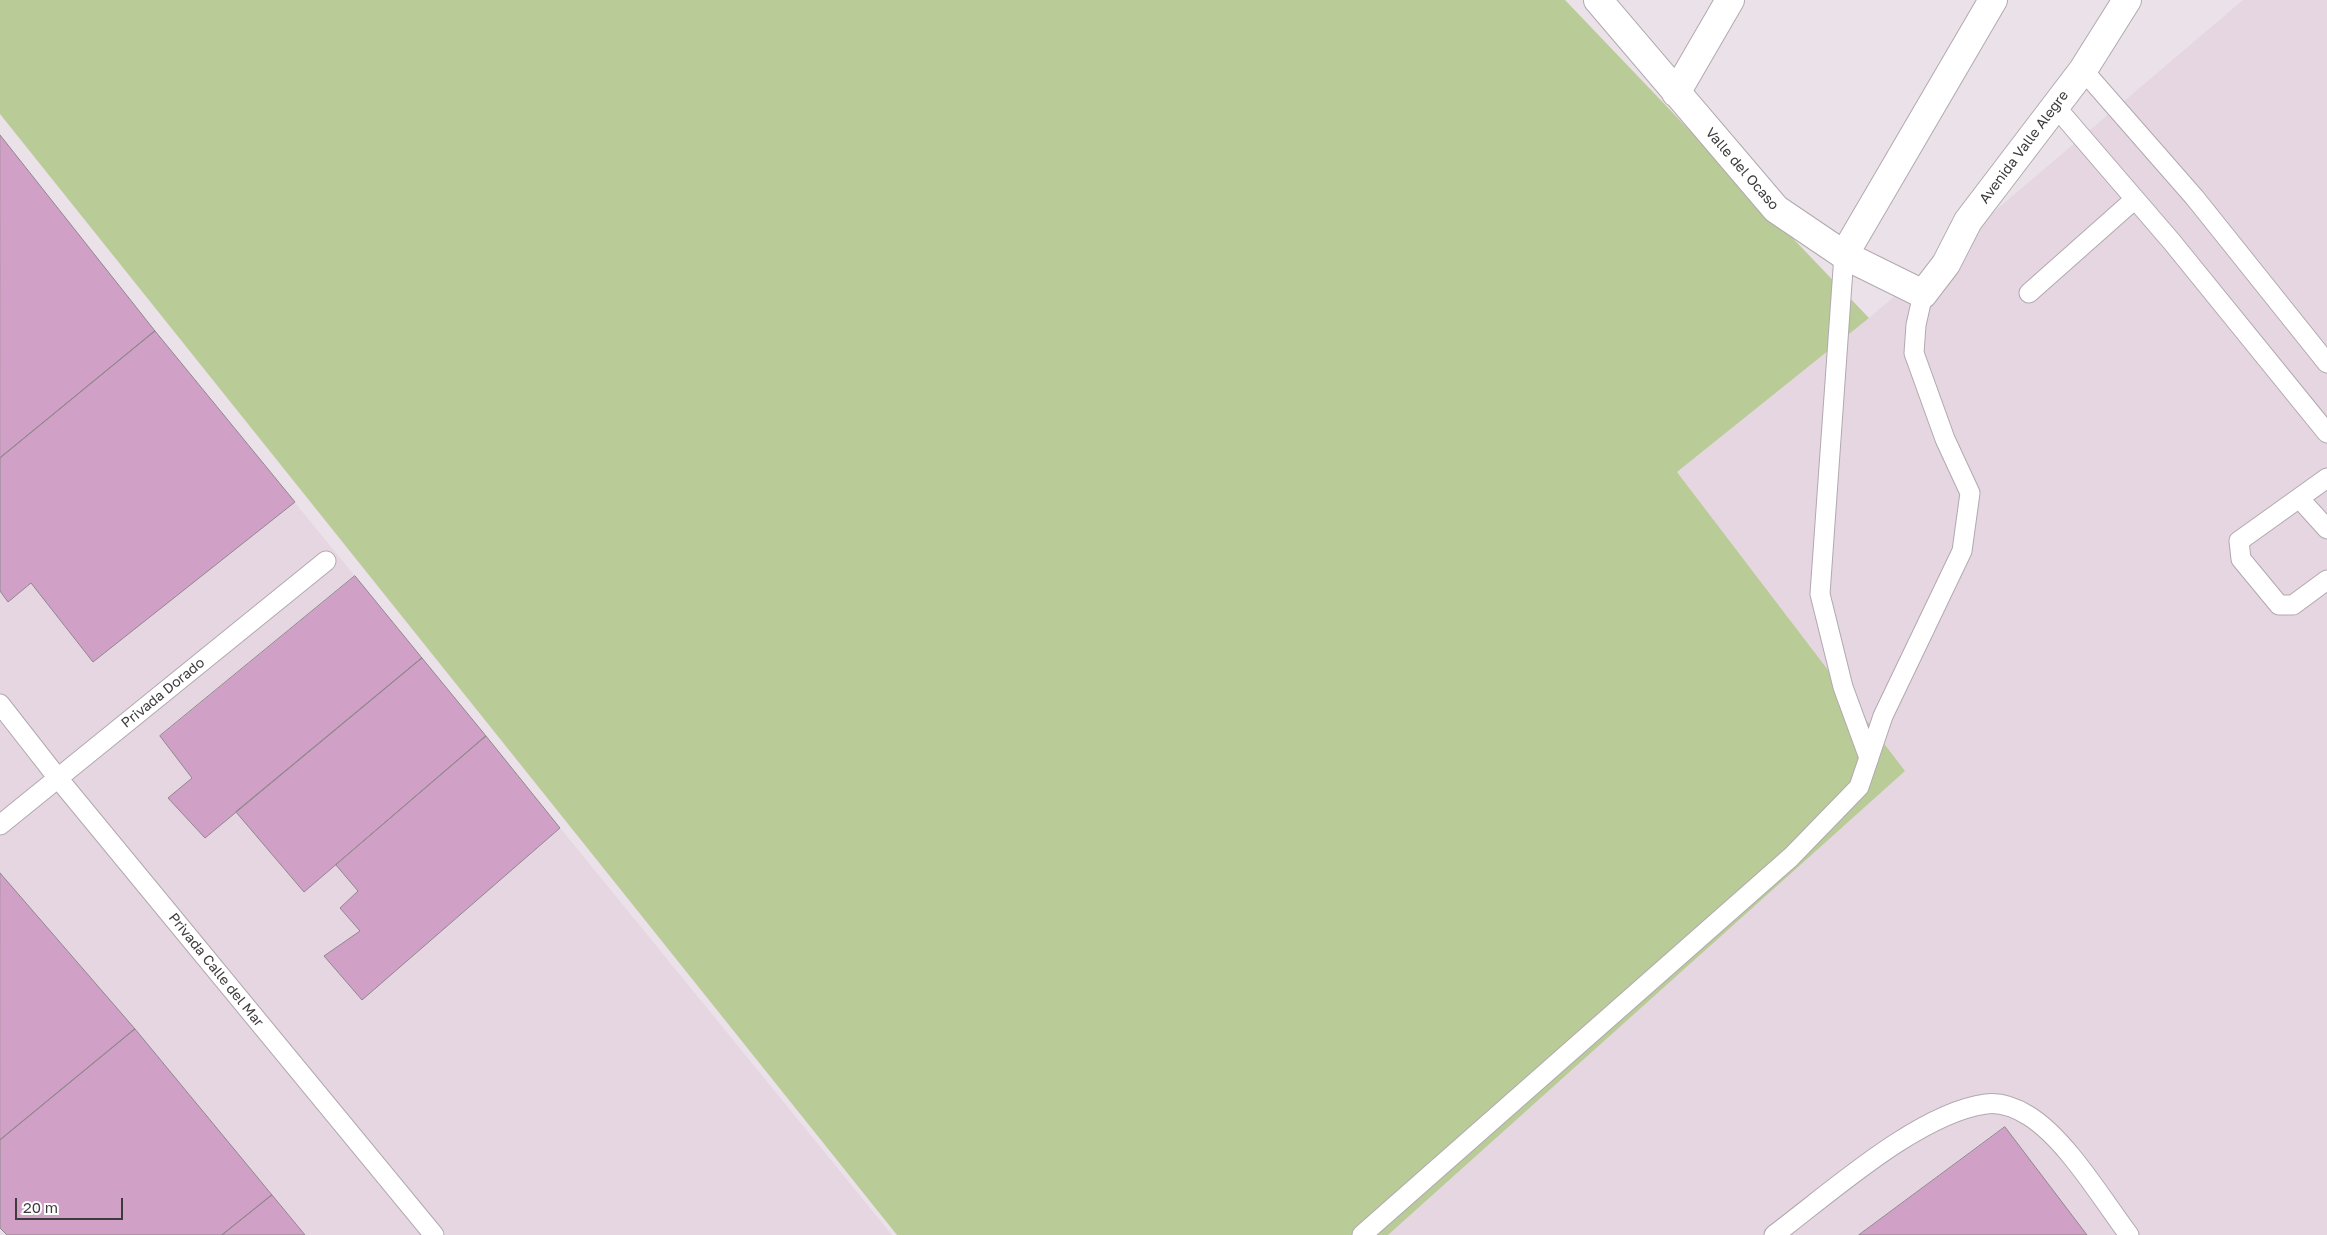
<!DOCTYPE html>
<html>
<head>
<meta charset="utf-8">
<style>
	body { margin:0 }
	#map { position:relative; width:2327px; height:1235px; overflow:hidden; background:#eae2e8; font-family:"Golos Text",sans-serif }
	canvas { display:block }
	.scale { position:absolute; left:15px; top:1198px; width:108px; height:22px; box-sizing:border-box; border:2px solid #3e3b3d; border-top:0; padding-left:6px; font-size:15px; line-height:18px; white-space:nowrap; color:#3e3b3d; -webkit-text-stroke:4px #fff; paint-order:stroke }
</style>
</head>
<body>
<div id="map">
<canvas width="2327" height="1235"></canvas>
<div class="scale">20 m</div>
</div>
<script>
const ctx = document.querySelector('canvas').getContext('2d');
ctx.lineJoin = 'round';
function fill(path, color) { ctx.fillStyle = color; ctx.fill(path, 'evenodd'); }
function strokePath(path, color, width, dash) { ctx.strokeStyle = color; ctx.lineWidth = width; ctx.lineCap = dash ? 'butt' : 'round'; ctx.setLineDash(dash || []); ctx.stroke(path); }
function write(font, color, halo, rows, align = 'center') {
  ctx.font = font + ' "Golos Text",sans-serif'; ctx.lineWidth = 4.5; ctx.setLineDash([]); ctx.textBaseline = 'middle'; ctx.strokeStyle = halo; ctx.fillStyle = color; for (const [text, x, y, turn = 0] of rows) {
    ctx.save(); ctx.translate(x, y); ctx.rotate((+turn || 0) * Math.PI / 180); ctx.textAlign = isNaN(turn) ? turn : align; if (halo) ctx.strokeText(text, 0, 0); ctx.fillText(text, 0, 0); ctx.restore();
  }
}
const built = new Path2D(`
	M2243,0H2327V1235H1388L1905,771L1677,472L1869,318Z
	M0,135L155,331L892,1235H7L0,1228Z`);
const green = new Path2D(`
	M0,0H1565L1869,318L1677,472L1905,771L1388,1235H897L0,114Z`);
const building = new Path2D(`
	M0,135L155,331L0,458Z
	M155,331L295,502L93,662L31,583L8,602L0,591V458Z
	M355,576L422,658L205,838L168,798L192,778L160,736Z
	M422,658L486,736L304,892L236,812Z
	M486,736L560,828L362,1000L324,956L360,931L340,908L358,891L336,865Z
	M0,873L135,1029L0,1140Z
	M135,1029L272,1195L222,1235H7L0,1228V1140Z
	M2005,1127L2087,1235H1859Z
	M272,1195L305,1235H222Z`);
const service = new Path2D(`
	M2083,70L2195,198L2327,363
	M2055,106L2172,242L2327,433
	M1844,255L1820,594L1843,687L1869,758
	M2029,293L2135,199
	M2327,478L2239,541L2241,559L2279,605H2293L2327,580
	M2299,498L2327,529
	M0,704L57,777L434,1235
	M0,825L326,561
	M1362,1235L1791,857L1859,787L1883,716L1962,551L1970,493L1945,439L1914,353L1916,325L1923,294
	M1774,1235C1829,1194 1918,1113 1986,1104C2001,1102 2016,1108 2029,1116C2066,1139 2102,1199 2129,1235`);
const minor = new Path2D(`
	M1598,0L1776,209L1844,255L1923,294L1946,264L1968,221L2083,70L2127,0
	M1676,93L1730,0
	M1844,255L1993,0`);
const streetNames = [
	["Avenida Valle Alegre",2024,147,-53],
	["Valle del Ocaso",1742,169,49],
	["Privada Dorado",163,693,-39],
	["Privada Calle del Mar",216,970,51]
];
fill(built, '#e5d6e1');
fill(green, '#b9cb96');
fill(building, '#d0a0c6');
strokePath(building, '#8f888d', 1);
strokePath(service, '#b1a9af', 21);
strokePath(minor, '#b1a9af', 30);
strokePath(service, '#fff', 19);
strokePath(minor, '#fff', 28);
write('14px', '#3e3b3d', '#fff', streetNames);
</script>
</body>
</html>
